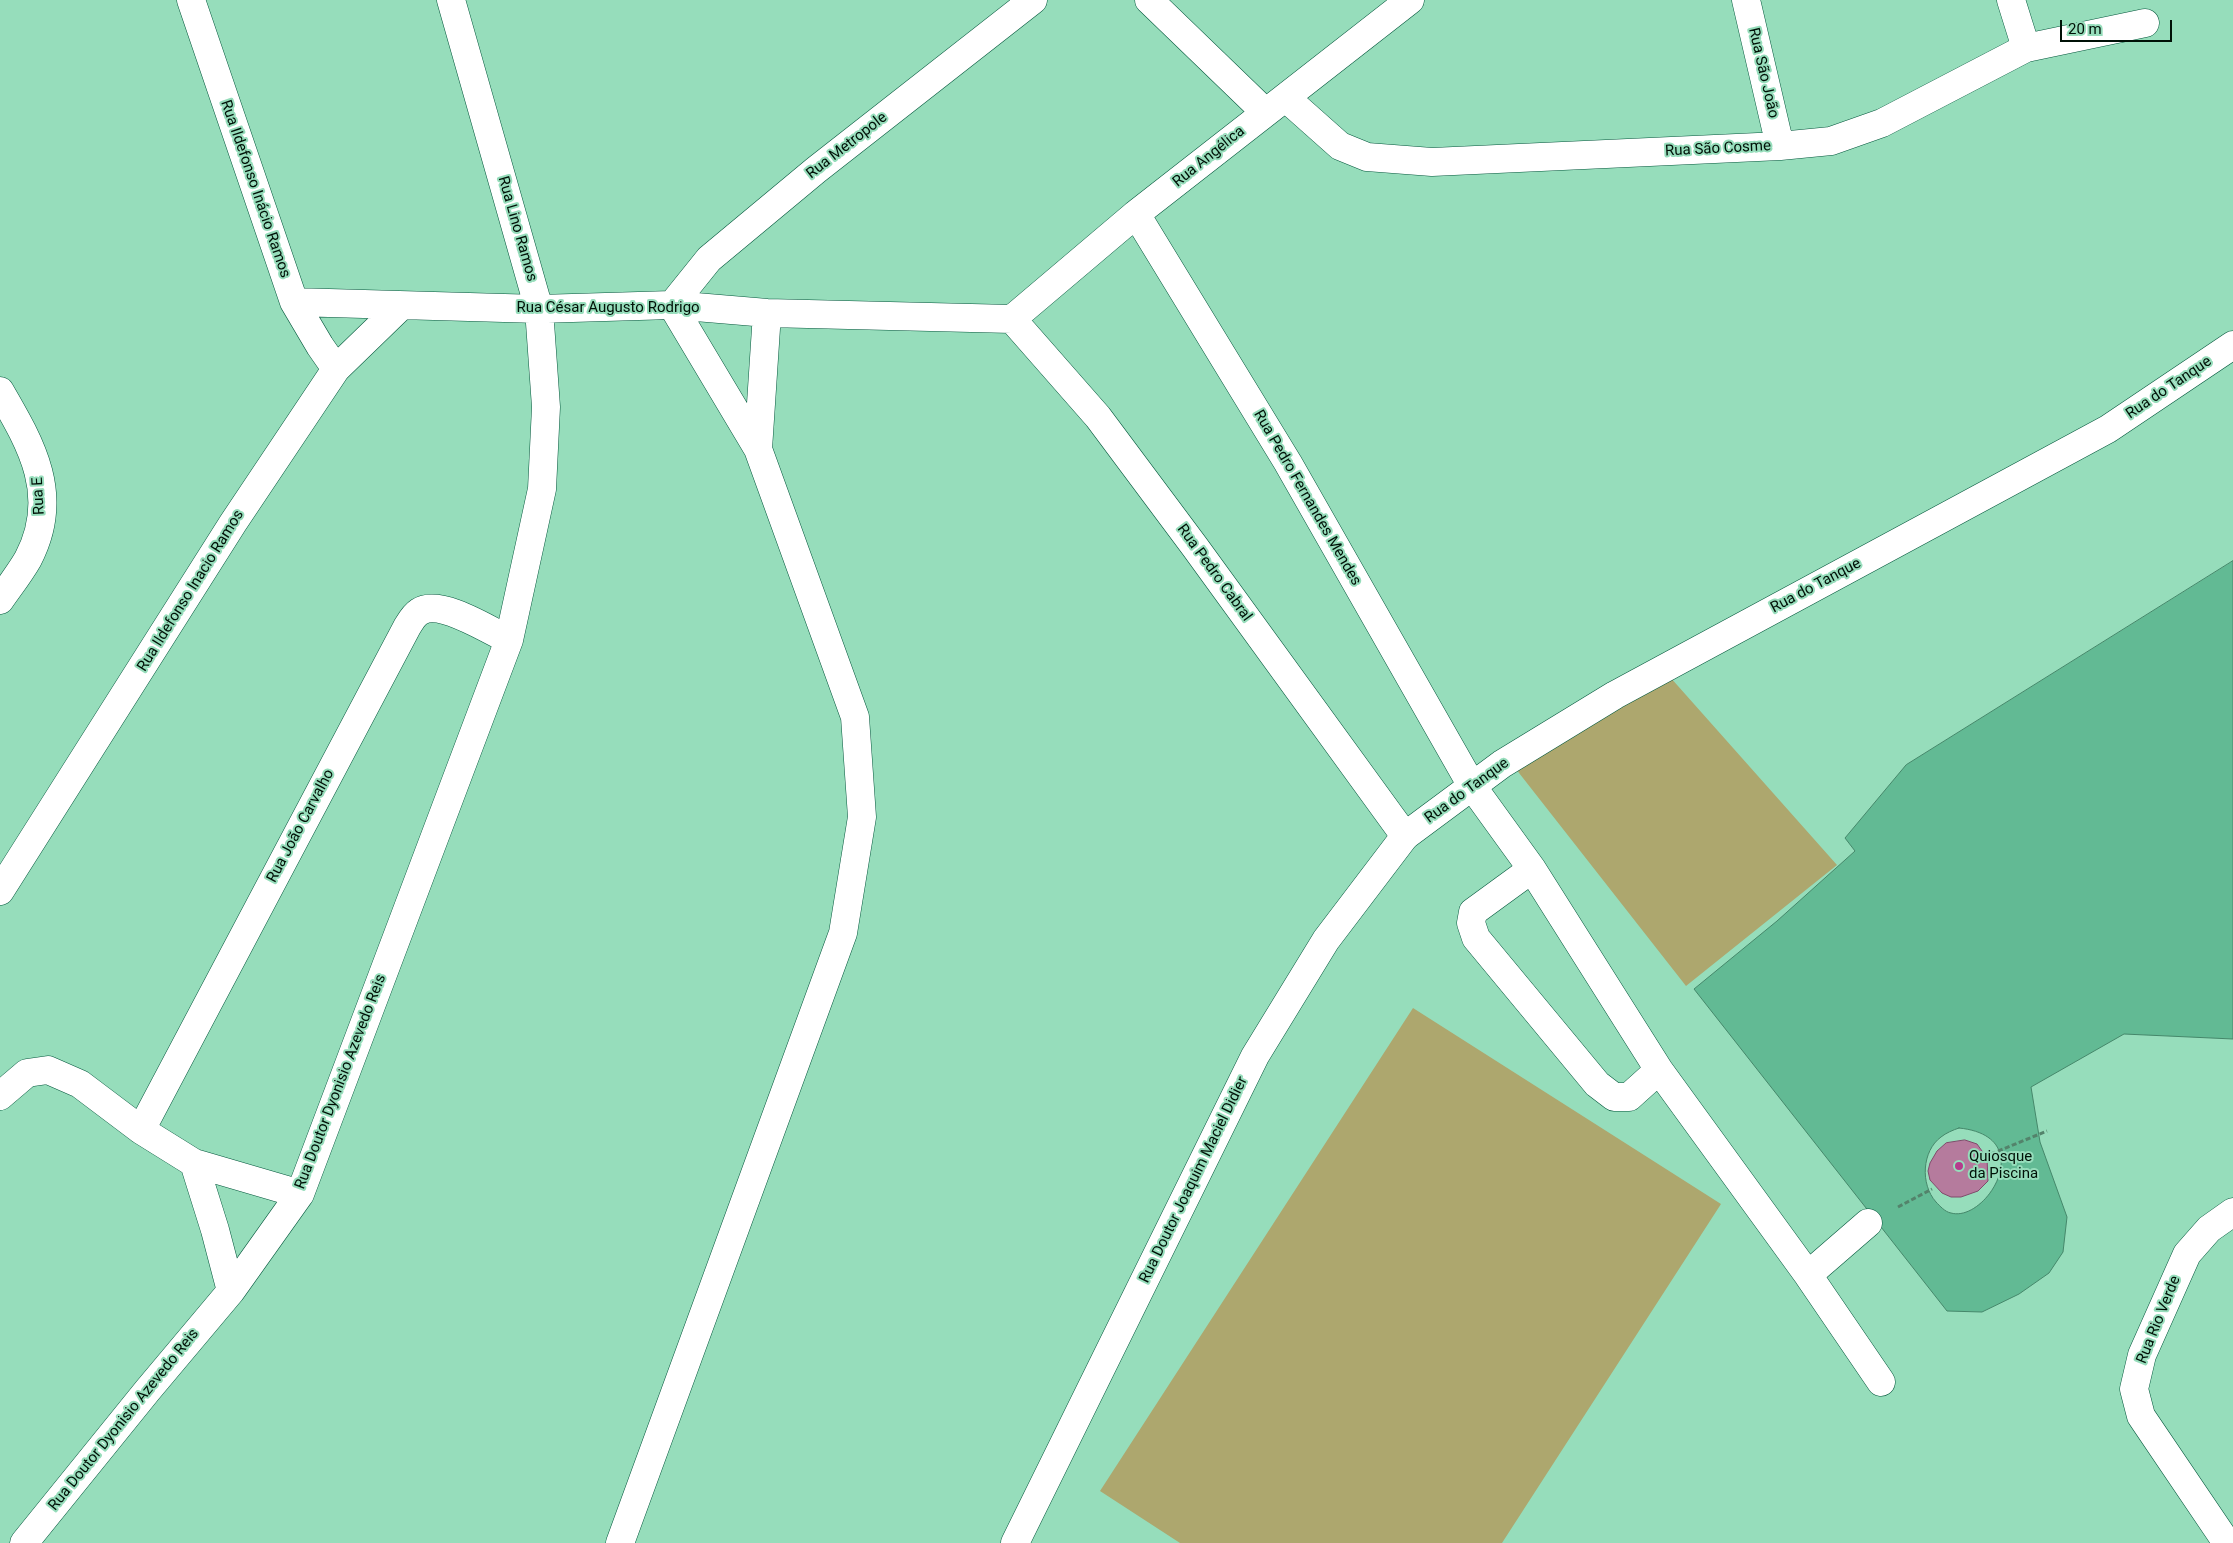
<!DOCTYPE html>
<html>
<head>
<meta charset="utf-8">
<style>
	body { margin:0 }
	#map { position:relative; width:2233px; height:1543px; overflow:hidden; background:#96ddbb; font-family:Roboto,sans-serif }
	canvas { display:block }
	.scale { position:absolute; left:2060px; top:20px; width:112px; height:22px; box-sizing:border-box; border:2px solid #001107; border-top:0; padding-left:6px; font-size:15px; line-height:18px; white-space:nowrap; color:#001107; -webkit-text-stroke:4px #96ddbb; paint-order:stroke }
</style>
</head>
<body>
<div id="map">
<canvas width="2233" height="1543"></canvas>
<div class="scale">20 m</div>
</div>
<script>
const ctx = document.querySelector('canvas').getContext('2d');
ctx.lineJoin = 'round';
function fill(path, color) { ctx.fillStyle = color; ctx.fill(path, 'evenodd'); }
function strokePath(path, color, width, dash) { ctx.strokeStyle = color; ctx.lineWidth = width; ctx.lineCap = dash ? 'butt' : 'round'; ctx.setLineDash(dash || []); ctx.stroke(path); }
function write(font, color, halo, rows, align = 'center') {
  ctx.font = font + ' Roboto,sans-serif'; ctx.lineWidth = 4; ctx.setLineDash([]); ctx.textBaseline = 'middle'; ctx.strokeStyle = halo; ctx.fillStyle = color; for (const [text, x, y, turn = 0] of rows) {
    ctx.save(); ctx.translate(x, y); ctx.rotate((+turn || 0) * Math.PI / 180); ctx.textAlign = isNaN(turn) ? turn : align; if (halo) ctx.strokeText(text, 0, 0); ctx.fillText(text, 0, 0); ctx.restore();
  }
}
const green = new Path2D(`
	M1670,677L1837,865L1686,986L1512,764Z
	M1413,1008L1721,1204L1502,1543H1180L1100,1491Z`);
const water = new Path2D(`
	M2233,561V1039L2124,1034L2031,1087L2040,1142L2067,1217L2063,1252L2049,1273L2019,1294L1982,1312L1947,1311L1694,989L1777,921L1855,851L1845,838L1906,765ZM1959,1128C2040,1136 1986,1223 1951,1213C1945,1212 1940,1206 1936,1202C1920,1184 1922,1151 1941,1137C1946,1133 1953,1130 1959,1128Z`);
const building = new Path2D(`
	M1965,1140L1977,1144L1987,1158L1988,1181L1978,1191L1961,1197H1951L1942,1193L1930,1180L1928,1171L1930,1163L1937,1151L1946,1143Z`);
const path = new Path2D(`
	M1991,1154L2047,1131
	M1898,1207L1932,1189`);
const street = new Path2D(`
	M191,0L294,302L320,346L336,369
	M1149,0L1265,112
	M1746,0L1780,146
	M2011,0L2026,48
	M1286,98L1340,146L1367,157L1432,162L1780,146L1831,141L1882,123L2026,48L2145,23
	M1136,214L1288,463L1472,786L1532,869L1659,1070L1808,1275L1868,1223
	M294,302L539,309L672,305L767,313L1012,319
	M1012,319L1098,417L1195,547L1405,836L1502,764L1615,695L2108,429L2233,345
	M1012,319L1136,214L1410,0
	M0,391C32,446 61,496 28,559C20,573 9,587 0,600
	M758,449L767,313
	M1532,869L1473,912L1471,923L1476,938L1597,1084L1614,1097H1629L1659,1070
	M0,891L233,523L336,369L401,306
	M0,1096L27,1073L48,1070L80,1084L141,1130L194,1163
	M141,1130L407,627C410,622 414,615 419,612C439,598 489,630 509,640
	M1808,1275L1881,1382
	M231,1291L215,1230L194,1163L300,1194
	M24,1543L147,1391L231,1291L300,1194L509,640L542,489L546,407L539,309L451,0
	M620,1543L843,933L862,817L855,717L758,449L672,305L709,259L816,170L1033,0
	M2227,1543L2141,1416L2134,1389L2142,1355L2187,1254L2209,1229L2233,1212`);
const secondary = new Path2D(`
	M1015,1543L1255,1056L1326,940L1405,836`);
const markers = [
	[1959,1166,5,"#b53b8c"]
];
const streetNames = [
	["Rua São João",1763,73,77],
	["Rua Metropole",847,146,-38],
	["Rua São Cosme",1718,149,-3],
	["Rua Angélica",1209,157,-39],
	["Rua Ildefonso Inácio Ramos",255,189,71],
	["Rua Lino Ramos",517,229,74],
	["Rua César Augusto Rodrigo",608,308],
	["Rua do Tanque",2169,388,-34],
	["Rua E",39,496,-93],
	["Rua Pedro Fernandes Mendes",1307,498,60],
	["Rua Pedro Cabral",1214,573,54],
	["Rua do Tanque",1816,586,-28],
	["Rua Ildefonso Inacio Ramos",191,591,-58],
	["Rua do Tanque",1467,791,-36],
	["Rua João Carvalho",301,826,-62],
	["Rua Doutor Dyonisio Azevedo Reis",341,1082,-69],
	["Rua Doutor Joaquim Maciel Didier",1194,1180,-64],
	["Rua Rio Verde",2159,1320,-68],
	["Rua Doutor Dyonisio Azevedo Reis",124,1420,-51]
];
const poiNames = [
	["Quiosque",1969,1157],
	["da Piscina",1969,1174]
];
fill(green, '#ada76e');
fill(water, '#62ba94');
strokePath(water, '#45876a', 1);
fill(building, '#b57b9d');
strokePath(building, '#804a6b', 1);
strokePath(street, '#04573c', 29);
strokePath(secondary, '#04573c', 29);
strokePath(path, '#53836b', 3, [5, 2.5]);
strokePath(street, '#fff', 28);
strokePath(secondary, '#fff', 28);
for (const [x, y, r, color] of markers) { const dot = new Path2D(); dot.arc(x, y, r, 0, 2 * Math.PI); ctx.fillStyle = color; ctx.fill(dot); strokePath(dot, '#96ddbb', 2); }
write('15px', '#001107', '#96ddbb', streetNames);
write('15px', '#001107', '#96ddbb', poiNames, 'left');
</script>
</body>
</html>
